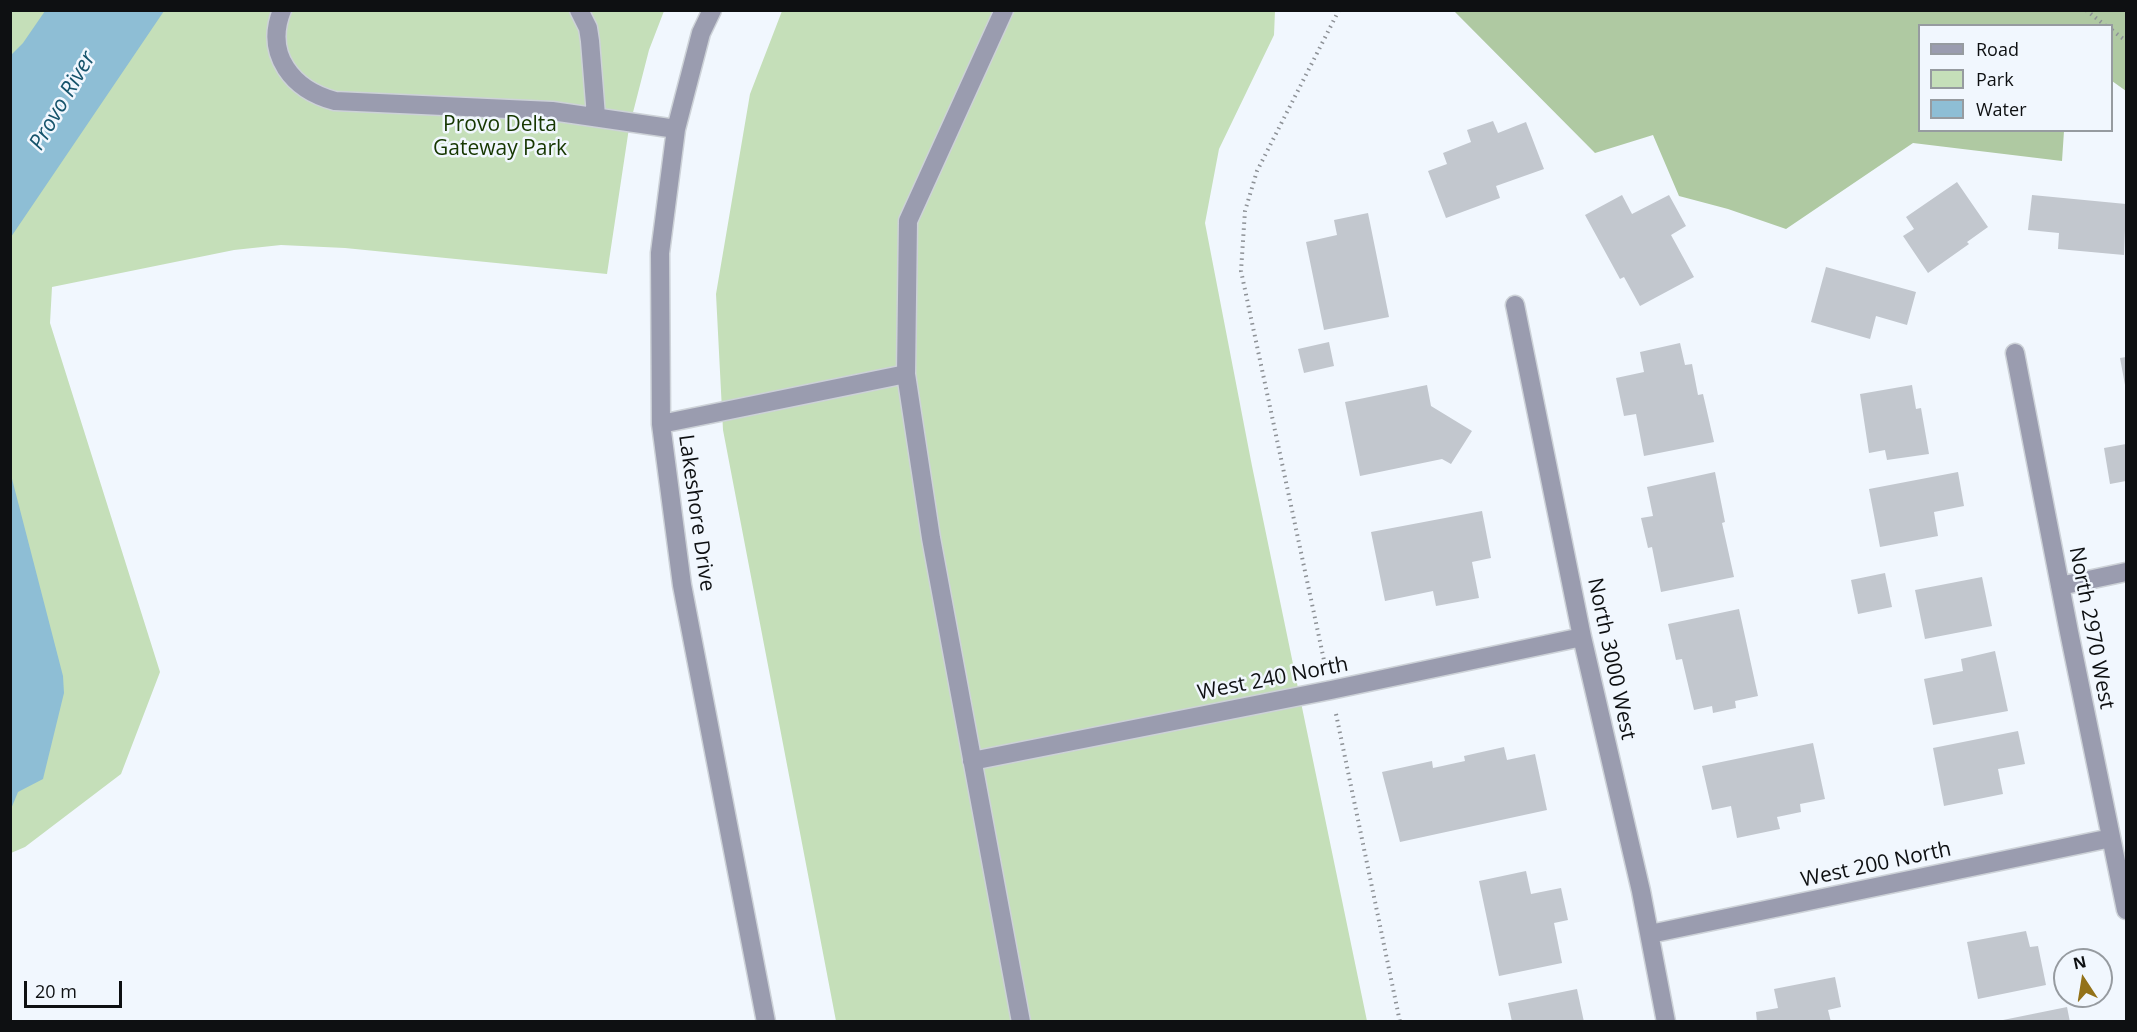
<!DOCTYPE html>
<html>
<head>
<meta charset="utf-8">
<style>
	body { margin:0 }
	#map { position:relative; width:2137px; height:1032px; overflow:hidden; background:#f1f7fe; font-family:"Open Sans",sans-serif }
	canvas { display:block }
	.frame { position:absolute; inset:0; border:12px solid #0e1012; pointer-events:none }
	.legend { position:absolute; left:1918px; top:24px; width:195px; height:108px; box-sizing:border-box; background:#f1f7fe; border:2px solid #969ba0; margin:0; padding:8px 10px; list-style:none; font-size:18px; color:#0e1012 }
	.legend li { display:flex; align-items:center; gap:12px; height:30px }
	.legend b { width:30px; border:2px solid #969ba0 }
	.north { position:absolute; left:2053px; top:948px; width:60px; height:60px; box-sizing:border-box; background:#f1f7fe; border:2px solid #969ba0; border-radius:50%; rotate:348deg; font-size:16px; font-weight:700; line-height:24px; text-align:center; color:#0e1012 }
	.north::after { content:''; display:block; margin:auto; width:21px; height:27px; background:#937219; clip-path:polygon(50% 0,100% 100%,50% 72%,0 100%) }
	.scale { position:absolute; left:24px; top:981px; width:98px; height:27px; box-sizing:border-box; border:3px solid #0e1012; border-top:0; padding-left:8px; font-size:18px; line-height:21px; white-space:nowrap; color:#0e1012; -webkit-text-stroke:4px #f1f7fe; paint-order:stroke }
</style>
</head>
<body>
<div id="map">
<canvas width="2137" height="1032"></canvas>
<div class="frame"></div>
<ul class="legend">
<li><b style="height:8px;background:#9a9caf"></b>Road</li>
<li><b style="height:16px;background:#c5dfb9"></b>Park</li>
<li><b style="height:16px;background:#8ebed5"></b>Water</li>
</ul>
<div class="north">N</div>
<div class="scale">20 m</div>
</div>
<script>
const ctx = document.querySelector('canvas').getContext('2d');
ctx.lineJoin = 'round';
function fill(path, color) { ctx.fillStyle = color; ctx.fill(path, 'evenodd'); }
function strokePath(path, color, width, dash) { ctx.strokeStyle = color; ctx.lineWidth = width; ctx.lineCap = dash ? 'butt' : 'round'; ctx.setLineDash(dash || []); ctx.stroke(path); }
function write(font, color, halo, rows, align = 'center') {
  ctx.font = font + ' "Open Sans",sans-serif'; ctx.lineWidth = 5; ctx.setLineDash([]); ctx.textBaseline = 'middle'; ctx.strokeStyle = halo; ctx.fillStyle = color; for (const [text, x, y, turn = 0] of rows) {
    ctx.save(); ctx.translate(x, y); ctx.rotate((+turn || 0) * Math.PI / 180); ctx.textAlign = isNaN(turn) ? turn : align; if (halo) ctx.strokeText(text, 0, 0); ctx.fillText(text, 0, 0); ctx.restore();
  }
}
const green = new Path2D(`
	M11,11H664L649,50L629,128L607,274L345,248L281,245L234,250L52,287L50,323L160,672L121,774L25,847L11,853Z
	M782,11H1275L1274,35L1219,149L1205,223L1252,466L1367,1021H836L723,430L716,294L750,94Z`);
const forest = new Path2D(`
	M1446,11H2126V91L2112,81V26H1920V130L2064,131L2062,161L1913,143L1786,229L1728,209L1679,196L1653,135L1595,153L1455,12Z`);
const water = new Path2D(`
	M45,11H164L11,237V55L23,43Z
	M11,475L63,676L64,693L43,779L18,792L11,809Z`);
const building = new Path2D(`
	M1493,121L1498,133L1526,122L1544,169L1496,186L1500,198L1446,218L1428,171L1447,164L1443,153L1471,142L1467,130Z
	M1957,182L1988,227L1967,242L1969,244L1928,273L1903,236L1914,229L1906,217Z
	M1622,195L1632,214L1669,195L1686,226L1671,235L1694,277L1640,306L1624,277L1620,279L1585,215Z
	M2032,195L2126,204L2124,255L2058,249L2059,233L2028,230Z
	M1368,213L1389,317L1324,330L1306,242L1337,235L1334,220Z
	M1826,267L1916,292L1907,325L1876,316L1870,339L1811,322Z
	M1329,342L1334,366L1304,373L1298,349Z
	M1680,343L1685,365L1692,364L1698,395L1703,394L1714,442L1644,456L1636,414L1624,416L1616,378L1644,372L1640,352Z
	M2126,357V385H2125L2120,358Z
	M1427,385L1431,406L1472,431L1451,464L1442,459L1360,476L1345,402Z
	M1912,385L1916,409L1921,408L1929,454L1887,460L1885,450L1869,453L1860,394Z
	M2126,444V481L2110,484L2104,448Z
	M1715,472L1725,522L1722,523L1734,577L1661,592L1652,547L1648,548L1641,518L1653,516L1647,487Z
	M1958,472L1964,506L1934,512L1938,536L1880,547L1869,489Z
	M1482,511L1491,558L1472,562L1479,598L1436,606L1433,591L1385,601L1371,532Z
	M1885,573L1892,607L1858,614L1851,580Z
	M1982,577L1992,626L1925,639L1915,590Z
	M1739,609L1758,696L1735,701L1736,708L1713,713L1712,706L1694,710L1682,659L1676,660L1668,624Z
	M1995,651L2008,711L1933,725L1924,679L1963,671L1961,659Z
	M2018,731L2025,764L1998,769L2003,794L1944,806L1933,748Z
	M1813,743L1825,799L1800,804L1801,812L1777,817L1780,829L1737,838L1731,806L1712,810L1702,766Z
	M1504,747L1507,760L1535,754L1547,810L1400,842L1382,772L1432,761L1433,768L1465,761L1464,756Z
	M1526,871L1531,894L1561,888L1568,920L1554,923L1562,963L1499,976L1479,881Z
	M2026,931L2030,947L2038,946L2046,985L1978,999L1967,942Z
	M1835,977L1841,1007L1828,1010L1831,1022H1757L1756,1012L1778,1008L1774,989Z
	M1577,989L1584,1022H1512L1508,1003Z
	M2067,1007L2070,1022H2004L2003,1020Z`);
const path = new Path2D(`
	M2086,10L2106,26
	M2112,30L2126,41
	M1325,665L1241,271L1245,211L1257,171L1339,10
	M1336,714L1400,1022`);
const minor = new Path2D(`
	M282,10C264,55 293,90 335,101L552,111L676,129
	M579,10L588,28L590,41L596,116
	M712,10L701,33L676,129L660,253L661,424L682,585L766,1022
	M1004,10L908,221L906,374L931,538L1021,1022
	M1515,305L1582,637L1641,891L1666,1022
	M2015,353L2069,632L2126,910
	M661,424L906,374
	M2060,586L2126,572
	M972,761L1331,690L1582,637
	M1650,934L2111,838`);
const parkNames = [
	["Provo Delta",500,125],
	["Gateway Park",500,149]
];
const streetNames = [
	["Lakeshore Drive",696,513,82],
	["North 2970 West",2091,628,79],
	["North 3000 West",1611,659,78],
	["West 240 North",1273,679,-11],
	["West 200 North",1876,865,-12]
];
const waterNames = [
	["Provo River",63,101,-60]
];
fill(green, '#c5dfb9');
fill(forest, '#afc9a2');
fill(water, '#8ebed5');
fill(building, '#c2c7ce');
strokePath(minor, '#cdd2d8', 21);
strokePath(path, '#8d9196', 4, [1.5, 4.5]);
strokePath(minor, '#9a9caf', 18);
write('21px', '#163700', '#f1f7fe', parkNames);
write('21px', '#0e1012', '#f1f7fe', streetNames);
write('italic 22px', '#15536b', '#f1f7fe', waterNames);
</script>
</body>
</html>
